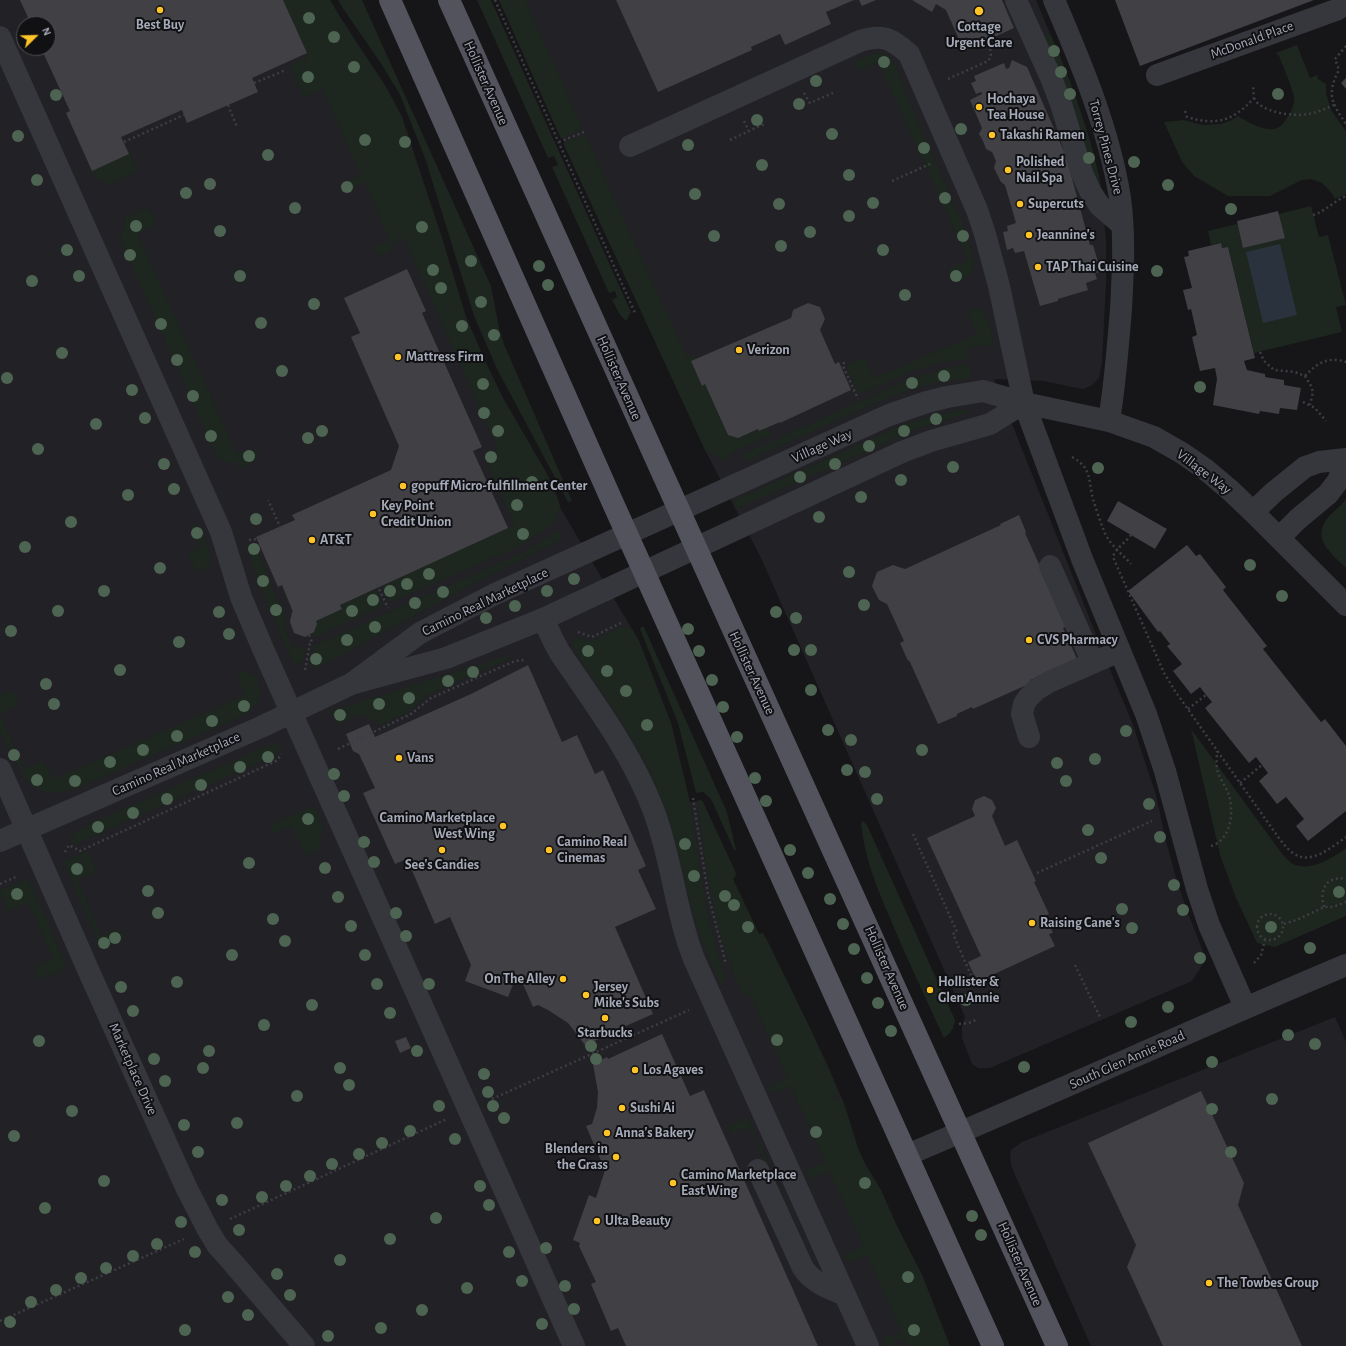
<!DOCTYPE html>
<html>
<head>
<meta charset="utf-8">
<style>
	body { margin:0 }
	#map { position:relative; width:1346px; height:1346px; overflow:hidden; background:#161518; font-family:"Alegreya Sans",sans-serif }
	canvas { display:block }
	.north { position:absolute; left:16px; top:16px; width:40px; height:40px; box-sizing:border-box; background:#111013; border:1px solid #4d4e55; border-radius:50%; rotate:67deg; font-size:11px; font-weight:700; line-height:16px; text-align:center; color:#a6abb9 }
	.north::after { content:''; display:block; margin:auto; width:14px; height:18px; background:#ffc426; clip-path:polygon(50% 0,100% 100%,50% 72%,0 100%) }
</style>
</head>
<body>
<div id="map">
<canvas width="1346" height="1346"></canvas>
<div class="north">N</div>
</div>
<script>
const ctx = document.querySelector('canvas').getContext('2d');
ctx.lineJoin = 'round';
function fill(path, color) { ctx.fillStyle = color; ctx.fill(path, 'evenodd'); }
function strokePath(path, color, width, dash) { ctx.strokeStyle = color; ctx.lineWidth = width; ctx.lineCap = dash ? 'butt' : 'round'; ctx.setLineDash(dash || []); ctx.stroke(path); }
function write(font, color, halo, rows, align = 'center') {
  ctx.font = font + ' "Alegreya Sans",sans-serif'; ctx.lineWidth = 4; ctx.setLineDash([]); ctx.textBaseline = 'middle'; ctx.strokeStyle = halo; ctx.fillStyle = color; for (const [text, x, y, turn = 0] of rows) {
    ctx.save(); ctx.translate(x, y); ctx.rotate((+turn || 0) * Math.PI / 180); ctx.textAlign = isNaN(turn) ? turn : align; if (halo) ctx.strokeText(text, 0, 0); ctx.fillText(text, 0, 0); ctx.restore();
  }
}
const built = new Path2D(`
	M0,0H330L340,17L386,87L402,117L442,238L466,317L485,361L503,398L547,474L558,499L561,509L639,641L671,723L690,802L701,800L703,802L735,871L736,875L733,879L759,934L763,933L767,940L828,1066L845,1106L858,1148L864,1162L881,1190L896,1224L922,1275L950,1346H0ZM24,24H48V48H24Z
	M499,0H1036L1070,81L1091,144L1101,186L1106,240V283L1102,363L1099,378L1091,386L1083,389L1077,388L1044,381L994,379L1113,677L1132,722L1144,759L1156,795L1166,841L1176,878L1188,913L1206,959L1192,981L990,1068H978L972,1064L962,1038V1026L965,1017L761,558L705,450Z
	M1335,1017L1346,1042V1346H1091L1012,1168L1010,1158L1011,1150L1022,1142Z`);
const green = new Path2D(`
	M282,0H330L340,17L386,87L402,117L442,238L466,317L485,361L503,398L547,474L558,499L560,509L553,524L535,537L507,552L389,603L382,586L514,524L484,457L498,450L404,238L392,244L393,249L388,251L389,253L379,255L378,253H375L374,251V248L390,240L365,183L348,190L344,188L343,185L345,182L361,175L322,89L306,96L303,95L292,73L291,67L293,64L308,58Z
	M338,0H362L491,286L499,328L504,344L572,501L568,502L497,369L474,316L425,158L400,95L382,65L342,7Z
	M477,0H491L631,312L626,321L620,315L612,300L617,297L615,291L609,293L552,167L558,165L554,156L548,158Z
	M499,0H525L583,129L561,139Z
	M1046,34H1049L1052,37C1072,85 1091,134 1101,186L1099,188L1044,36Z
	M1297,45L1310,78L1317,75L1318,79L1326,84V93L1331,110L1346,131V194L1335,199L1330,191L1322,183L1311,179L1302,180L1270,196H1228L1194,176L1182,162L1164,122L1184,120L1203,125L1220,124L1230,121L1238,116C1248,122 1268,134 1279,127C1283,125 1286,119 1289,115C1292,109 1295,104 1294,97C1291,84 1284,69 1279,56L1276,53Z
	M875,53L884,54L889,56L895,64L916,118L962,222L973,256L974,264L973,270L970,275L962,280L955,282L951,277L948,269L968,260L878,62L859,71H858L855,64L857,60Z
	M585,134L687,357L695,354L697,358L691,361L702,385L705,384L758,429L759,431L768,427L772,435L732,453L729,458L722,459L705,450L563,143Z
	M126,145L136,167V172L107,185L91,174L86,163Z
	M1311,206L1319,237L1328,235L1346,305L1336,307L1342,332L1254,353L1228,247L1222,248L1220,243L1211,245L1208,231Z
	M145,208C151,210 155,219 155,225L138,234L237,454L252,449L258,452L259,456L255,461L238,469L236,462H225L216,455L121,242C120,234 121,230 126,224L124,218Z
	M973,309C991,307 991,332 993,345L969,347V359C930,361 894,379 859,395L846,365L865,357L874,378L977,334L968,313V311Z
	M970,365L971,378L937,382L894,395L744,462L741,455L900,383L944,368Z
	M959,410L968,411V413L920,428L738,508L734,503L735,500L904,424L932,416Z
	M1346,499V568C1333,555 1312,540 1326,520C1332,512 1340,507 1346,499Z
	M194,524L198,525C202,534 214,557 210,567L200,571H197L195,569L188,553L200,548L191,528V525Z
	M558,531L562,537L559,541L480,580L329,662L314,669L310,663L315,645L522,553Z
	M254,543L285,617L284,627L292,646L306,649L303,662L294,664L264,598L246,544Z
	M376,589L383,606L313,638L310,631L316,616Z
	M623,626L633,630L639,641L671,723L690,802L709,921L720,961L727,980L720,984C709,960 699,936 692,910C682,875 677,839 664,805C643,748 607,700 574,650L573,644L574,637L592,641Z
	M641,627H644L727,812L736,850H734L711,799L703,792L696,793L678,723L640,629Z
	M503,657H510L509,659L427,695L410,711L380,725L361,714L340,724L330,711Z
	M246,671L255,676C266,697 259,706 240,717L75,789C37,801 26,784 11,753C8,745 1,735 0,727C0,723 0,718 0,714L24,769L43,761L44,762L54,779L245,695L237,676L240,673Z
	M9,691C15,691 18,699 19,705L0,714V696Z
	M1191,729L1283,855C1286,858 1291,864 1296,865C1312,871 1334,857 1346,848V916L1275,947L1257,943L1236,898L1220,855Z
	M271,744H275L280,747L281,750L278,754L76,844L70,841L75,833L82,827Z
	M701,800L703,802L735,871L736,875L733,879L759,934L763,933L767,940L812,1032L839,1093L833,1095L835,1101L842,1098L858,1148L864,1162L881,1190L896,1224L922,1275L950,1346H908L904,1339L889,1346L884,1345L883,1342L884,1339L901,1331L867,1255L850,1262L846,1261L844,1257L846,1254L863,1246L829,1171L812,1178L808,1176L806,1173L808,1169L825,1162L791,1086L773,1093L770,1092L769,1089L770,1086L787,1078L749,993L743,994C720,949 710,897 703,847C701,831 700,816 697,801Z
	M308,808H316L323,826L320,842L321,849L305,856L292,826L276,832H272L271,828L273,824Z
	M863,821L867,825L955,1020C954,1028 951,1033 944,1038C925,997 906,957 889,916C876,886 864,856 861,823Z
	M88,851L96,870L94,873L77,880L102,936C110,933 118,926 125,933C126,944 111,946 102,950L63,861Z
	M27,879L31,884L66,965L65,969L42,979L38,978L35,969L36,966L53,958L28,902L8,911L0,893V890Z
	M748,1117L794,1222L791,1223L749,1127L732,1134L729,1126Z`);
const water = new Path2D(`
	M1280,244L1297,315L1263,323L1246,252Z`);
const building = new Path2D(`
	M20,0H283L307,53L252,78L258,92L187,123L182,110L121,137L129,154L92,171L66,113L70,111L41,48H48V24H31Z
	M616,0H854L826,12L831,24L785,45L780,34L751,47L752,50L658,92Z
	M859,0H876L862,6Z
	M912,0H1002L1014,28L964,51L946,10L936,4L932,12Z
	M1115,0H1314L1140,66Z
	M1012,60L1027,67L1066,156L1090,245H1093L1101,272L1095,273L1097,279L1086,283L1088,290L1058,299V301L1040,306L1024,251L1015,253L1013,248L1007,250L1003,232L1008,231L1007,226L1016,223L1005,185L1001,182L994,168L996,161L992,152L986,149L983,141L979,134L982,128L970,100L982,94L981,92L976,94L971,83L976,81L974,76L1004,63L1006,69L1009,68Z
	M1346,78V89L1341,83Z
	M1278,211L1285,238L1243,248L1237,221Z
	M1221,243L1222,248L1228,247L1254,354L1255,358L1244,361L1247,370L1265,374V377L1284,380V385L1301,388L1297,410L1280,408L1279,414L1260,411L1259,414L1213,405L1217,379L1215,368L1200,371L1192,337L1197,335L1191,309L1188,310L1183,290L1192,288L1184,257L1189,256L1188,251Z
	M407,269L426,311L422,313L482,447L473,451L508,528L340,605L342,609L316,621L317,624L314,632L305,637L294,633L290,622L292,612H293L282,585L278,587L256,537L295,520L292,515L391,470L399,446L351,337L360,333L344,298Z
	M808,303L820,307L825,319L820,330L835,364L839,362L851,390L780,423V422L759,431L758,429L738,438L728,435L705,384L702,386L691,361L791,318L793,310Z
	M1118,501L1167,529L1155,549L1107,521Z
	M1019,515L1026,532L1025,533L1067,626L1063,628L1078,661L1030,680L1031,683L973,709L972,707L957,714V716L938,724L909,660L908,661L900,643L904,641L887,604L879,600L872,586L877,572L893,565L905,569L1001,525L1000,524Z
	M1187,545L1196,556L1200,554L1226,587L1223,590L1267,646L1263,649L1321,722L1325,719L1346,746V811L1308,841L1296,826L1304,819L1286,797L1277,804L1259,781L1268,773L1256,757L1249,763L1205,708L1212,702L1206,695L1200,687L1191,694L1173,671L1182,664L1167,646L1170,644L1160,631L1158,632L1128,591Z
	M528,665L562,742L577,735L595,774L603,770L646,866L638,870L656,909L615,927L653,1014L599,1038V1039L585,1045L568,1023L548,1010L538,1005L533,1007L523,984L514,982L508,997L465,981L471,965L450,917L435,924L407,859L395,864L363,793L375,788L359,754L353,751L346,734L369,724L375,737L471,694Z
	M984,796L992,800L996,808L992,816L1005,846L1017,840L1036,881L1034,882L1049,914L1045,916L1053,933L1049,934L1055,946L977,982L968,962L981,956L927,838L975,816L972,809L975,800Z
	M662,1034L690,1096L704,1090L818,1346H626L618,1328L611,1331L591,1284L596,1282L579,1246L580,1243L573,1240L589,1195L596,1198L605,1170L586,1126L592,1124L597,1108L598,1092L593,1064L607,1057L608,1059Z
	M406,1037L411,1048L400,1053L395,1041Z
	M1201,1091L1244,1183L1238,1205L1302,1346H1163L1127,1267L1136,1245L1088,1143Z`);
const path = new Path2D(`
	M495,0L635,313
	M1346,46L1335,59L1339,70C1326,94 1332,103 1346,124
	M948,79L988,61L991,57L990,46L1007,39
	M254,83L286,70
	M804,93L810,103L833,93
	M1254,98C1260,112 1293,117 1307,114C1317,113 1325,109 1334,105
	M228,105L237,127
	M1185,111L1187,117C1217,126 1233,121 1254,98L1253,86
	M744,121L749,131
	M730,140L764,124
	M124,142L184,115
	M559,142L584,132
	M892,181L930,164
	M1313,215C1326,211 1334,201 1346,196
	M1260,352L1264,361L1274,370L1295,372L1305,376L1311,386L1313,392L1310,405
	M844,362L843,366L858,399
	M1305,376C1317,363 1328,356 1346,362
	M1303,402L1315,408L1326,421
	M1072,457C1092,468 1088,479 1093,499C1096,509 1100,521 1104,531C1109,544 1122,554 1131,564
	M1131,535C1126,542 1115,549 1113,557L1164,673L1175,691L1276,834C1281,841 1286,848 1293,853C1310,866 1332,847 1346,837
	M249,540L258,539L281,529L268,500
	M377,585L388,608
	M578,632L592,637L621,623
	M309,635L312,642
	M305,670L310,643
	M1188,709L1206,695
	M338,749L411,714L431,698L515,661L525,660
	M1240,783L1262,765
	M693,798L708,894L726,964
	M913,834L957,932L953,934L973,980
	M1211,846C1231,840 1234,813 1229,795C1226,786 1219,779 1217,769C1216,763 1217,757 1217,751
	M65,852L69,845L80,851L276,761L282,754
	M1037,873L1152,821
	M0,884L18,876
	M1324,907C1319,890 1326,875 1346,879
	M1257 927a13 13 0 1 1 26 0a13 13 0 1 1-26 0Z
	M1284,924L1299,919L1324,907H1333L1346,902
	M1254,963L1261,955L1265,940
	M1075,965L1100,1017
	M959,1024L969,1023L978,1019
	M492,1099L689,1010
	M230,1219L447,1119
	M0,1321L184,1239`);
const minor = new Path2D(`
	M1016,0L1052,80L1062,107L1082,173L1090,191L1100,206L1122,225
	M1054,0C1081,63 1109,129 1120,198C1125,235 1123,272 1121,309C1118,347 1115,384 1109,421
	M0,37L221,532L241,597L263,649L574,1346
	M1157,75L1336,10L1346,4
	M630,146L860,41C883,34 891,38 909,54L977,210L985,234L999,286L1024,403L1082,559L1146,714L1165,771L1197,889L1209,925L1245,1007
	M1253,512L1274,492L1305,467L1319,462L1346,459L1338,481L1328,494L1298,519L1279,538
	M1050,566L1093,663
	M543,619L554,642L560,653C594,703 631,752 653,809C672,858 675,911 694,959L868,1346
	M351,684L420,633L495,594L889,415L927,402L947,397L983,391L1024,403L1109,421L1154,437L1182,453L1205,469L1231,491L1253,512L1346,605
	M1029,737L1022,714L1024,704L1028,698L1036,690L1049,682L1120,651
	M0,769L90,974L186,1187L207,1228L217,1245L234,1264L304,1346
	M0,841L261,727L351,684L446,658L543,619L902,452L931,441L990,424L1024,403
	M907,1155C1054,1093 1199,1027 1346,965
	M758,1170L803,1268C813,1283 829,1288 845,1295`);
const major = new Path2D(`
	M390,0L612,501L993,1346
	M449,0C651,449 854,897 1057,1346`);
const trees = [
	[309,18],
	[334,37],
	[1054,51],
	[884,62],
	[354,67],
	[1061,72],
	[308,77],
	[816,81],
	[1070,94],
	[1278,94],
	[56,95],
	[799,104],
	[757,120],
	[961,129],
	[832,134],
	[18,136],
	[365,140],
	[405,142],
	[688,145],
	[924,148],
	[268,155],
	[1089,158],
	[1134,162],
	[762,165],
	[849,175],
	[37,180],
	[210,184],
	[1168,185],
	[347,187],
	[186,193],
	[695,194],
	[945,198],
	[873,203],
	[779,204],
	[295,208],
	[1231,209],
	[849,216],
	[136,226],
	[422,227],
	[220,231],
	[810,232],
	[714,236],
	[963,236],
	[781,246],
	[67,250],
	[883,250],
	[130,255],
	[471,261],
	[539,266],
	[433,270],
	[1157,271],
	[79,276],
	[240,276],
	[956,276],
	[32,281],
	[548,285],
	[441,288],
	[905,295],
	[481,302],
	[314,304],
	[261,323],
	[161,324],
	[462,326],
	[494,335],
	[62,353],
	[177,360],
	[282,371],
	[944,376],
	[7,378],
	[912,383],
	[483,384],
	[1200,387],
	[132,390],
	[193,396],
	[484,413],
	[145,418],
	[936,419],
	[96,424],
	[322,431],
	[498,431],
	[904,431],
	[211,436],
	[308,438],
	[869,446],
	[38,449],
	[249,456],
	[491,457],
	[164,464],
	[835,464],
	[953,467],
	[1098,468],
	[800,477],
	[901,480],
	[532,482],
	[174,489],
	[128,495],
	[861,497],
	[517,505],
	[819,517],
	[256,519],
	[71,522],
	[197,533],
	[523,534],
	[25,547],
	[254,549],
	[1250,565],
	[160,568],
	[849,572],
	[429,574],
	[574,579],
	[263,581],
	[407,584],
	[104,591],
	[390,591],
	[547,591],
	[443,592],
	[1282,596],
	[373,600],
	[415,603],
	[864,605],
	[515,606],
	[276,610],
	[58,611],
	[352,611],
	[219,612],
	[776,612],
	[486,618],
	[796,618],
	[375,627],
	[688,629],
	[11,631],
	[229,634],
	[347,640],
	[179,642],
	[794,650],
	[811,650],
	[588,651],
	[699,651],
	[316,659],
	[120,670],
	[607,671],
	[473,672],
	[712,680],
	[448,681],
	[46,684],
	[811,690],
	[626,691],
	[409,698],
	[54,704],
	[379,704],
	[244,706],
	[723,707],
	[340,715],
	[212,721],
	[647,725],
	[828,730],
	[1126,731],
	[177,736],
	[737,737],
	[851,740],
	[143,750],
	[922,750],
	[14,755],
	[268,757],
	[1095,759],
	[110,762],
	[1057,763],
	[240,767],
	[847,770],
	[865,772],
	[334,774],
	[755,778],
	[37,780],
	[75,781],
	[1066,781],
	[201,785],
	[344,796],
	[167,799],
	[877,799],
	[766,801],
	[1149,804],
	[133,813],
	[308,819],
	[98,827],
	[1088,830],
	[1160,837],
	[364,842],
	[685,844],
	[790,850],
	[1101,858],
	[374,862],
	[249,863],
	[325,868],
	[77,869],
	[808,873],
	[694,876],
	[1174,885],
	[148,891],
	[1339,892],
	[17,894],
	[725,896],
	[338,897],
	[830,899],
	[734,905],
	[1122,909],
	[1183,910],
	[158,913],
	[396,913],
	[273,919],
	[843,924],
	[351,926],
	[748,927],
	[1271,927],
	[1132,928],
	[406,936],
	[115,938],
	[285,941],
	[104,943],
	[1310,948],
	[854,949],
	[232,955],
	[365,955],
	[1200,958],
	[867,978],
	[177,982],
	[377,984],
	[429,984],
	[121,987],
	[966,1000],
	[878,1003],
	[312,1005],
	[1168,1007],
	[133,1011],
	[390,1013],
	[1131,1022],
	[264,1025],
	[891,1031],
	[1288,1035],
	[777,1040],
	[39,1041],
	[1315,1044],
	[591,1046],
	[209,1051],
	[417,1051],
	[154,1059],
	[596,1059],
	[1212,1062],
	[1024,1067],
	[203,1068],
	[340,1068],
	[484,1074],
	[165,1081],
	[349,1085],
	[488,1092],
	[297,1096],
	[1272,1099],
	[439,1106],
	[493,1106],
	[1212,1109],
	[72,1111],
	[504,1118],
	[237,1123],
	[184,1125],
	[410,1131],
	[816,1132],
	[14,1136],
	[455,1139],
	[382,1143],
	[198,1152],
	[1231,1152],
	[359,1154],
	[332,1164],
	[310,1176],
	[104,1181],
	[865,1183],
	[286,1186],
	[480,1186],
	[262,1197],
	[222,1200],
	[489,1205],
	[45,1208],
	[972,1216],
	[436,1218],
	[181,1222],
	[239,1230],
	[981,1235],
	[390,1239],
	[157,1244],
	[546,1248],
	[195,1252],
	[509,1252],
	[133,1256],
	[340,1260],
	[106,1268],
	[277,1274],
	[908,1277],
	[81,1278],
	[522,1281],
	[565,1286],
	[467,1288],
	[56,1290],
	[290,1295],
	[228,1297],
	[31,1302],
	[574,1309],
	[422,1310],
	[248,1315],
	[10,1322],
	[542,1324],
	[381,1328],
	[185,1330],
	[914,1330],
	[328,1336]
];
const markers = [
	[160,10,4,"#ffc426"],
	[979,11,5,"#ffc426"],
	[979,107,4,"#ffc426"],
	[992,135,4,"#ffc426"],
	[1008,170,4,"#ffc426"],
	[1020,204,4,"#ffc426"],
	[1029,235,4,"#ffc426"],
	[1038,267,4,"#ffc426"],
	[739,350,4,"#ffc426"],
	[398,357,4,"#ffc426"],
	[403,486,4,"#ffc426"],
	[373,514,4,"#ffc426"],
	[312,540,4,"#ffc426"],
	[1029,640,4,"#ffc426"],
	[399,758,4,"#ffc426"],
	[503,826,4,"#ffc426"],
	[442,850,4,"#ffc426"],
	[549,850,4,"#ffc426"],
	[1032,923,4,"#ffc426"],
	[563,979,4,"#ffc426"],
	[930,990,4,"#ffc426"],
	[586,995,4,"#ffc426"],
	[605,1018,4,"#ffc426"],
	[635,1070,4,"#ffc426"],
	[622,1108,4,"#ffc426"],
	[607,1133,4,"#ffc426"],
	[616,1157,4,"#ffc426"],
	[673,1183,4,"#ffc426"],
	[597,1221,4,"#ffc426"],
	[1209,1283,4,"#ffc426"]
];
const poiNames = [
	["Best Buy",160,25,"center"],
	["Cottage",979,27,"center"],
	["Urgent Care",979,43,"center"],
	["Hochaya",987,99],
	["Tea House",987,115],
	["Takashi Ramen",1000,135],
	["Polished",1016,162],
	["Nail Spa",1016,178],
	["Supercuts",1028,204],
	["Jeannine's",1037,235],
	["TAP Thai Cuisine",1046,267],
	["Verizon",747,350],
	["Mattress Firm",406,357],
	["gopuff Micro-fulfillment Center",411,486],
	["Key Point",381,506],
	["Credit Union",381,522],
	["AT&T",320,540],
	["CVS Pharmacy",1037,640],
	["Vans",407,758],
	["Camino Marketplace",495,818,"right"],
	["West Wing",495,834,"right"],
	["Camino Real",557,842],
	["Cinemas",557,858],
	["See's Candies",442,865,"center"],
	["Raising Cane's",1040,923],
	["On The Alley",555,979,"right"],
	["Hollister &",938,982],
	["Glen Annie",938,998],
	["Jersey",594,987],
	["Mike's Subs",594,1003],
	["Starbucks",605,1033,"center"],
	["Los Agaves",643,1070],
	["Sushi Ai",630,1108],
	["Anna's Bakery",615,1133],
	["Blenders in",608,1149,"right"],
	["the Grass",608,1165,"right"],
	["Camino Marketplace",681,1175],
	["East Wing",681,1191],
	["Ulta Beauty",605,1221],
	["The Towbes Group",1217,1283]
];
const streetNames = [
	["McDonald Place",1252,40,-20],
	["Hollister Avenue",486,83,66],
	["Torrey Pines Drive",1106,147,75],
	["Hollister Avenue",619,378,66],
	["Village Way",822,446,-24],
	["Village Way",1204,472,37],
	["Camino Real Marketplace",485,602,-26],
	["Hollister Avenue",752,673,65],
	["Camino Real Marketplace",176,764,-24],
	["Hollister Avenue",887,968,66],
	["South Glen Annie Road",1127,1060,-24],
	["Marketplace Drive",133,1069,66],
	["Hollister Avenue",1020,1264,66]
];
fill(built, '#222125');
fill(green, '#1d261f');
fill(water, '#2a333d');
fill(building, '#404045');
strokePath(path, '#3c3e44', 2.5, [2, 3]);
strokePath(minor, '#36373d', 22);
strokePath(major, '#52535c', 22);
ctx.fillStyle = '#4e6452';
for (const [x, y] of trees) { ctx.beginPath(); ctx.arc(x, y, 6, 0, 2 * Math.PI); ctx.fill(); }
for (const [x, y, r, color] of markers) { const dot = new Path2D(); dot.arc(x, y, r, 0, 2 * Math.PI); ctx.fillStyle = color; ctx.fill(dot); strokePath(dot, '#111013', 1.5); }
write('bold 14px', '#a6abb9', '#111013', poiNames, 'left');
write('14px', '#a6abb9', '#111013', streetNames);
</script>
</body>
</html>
